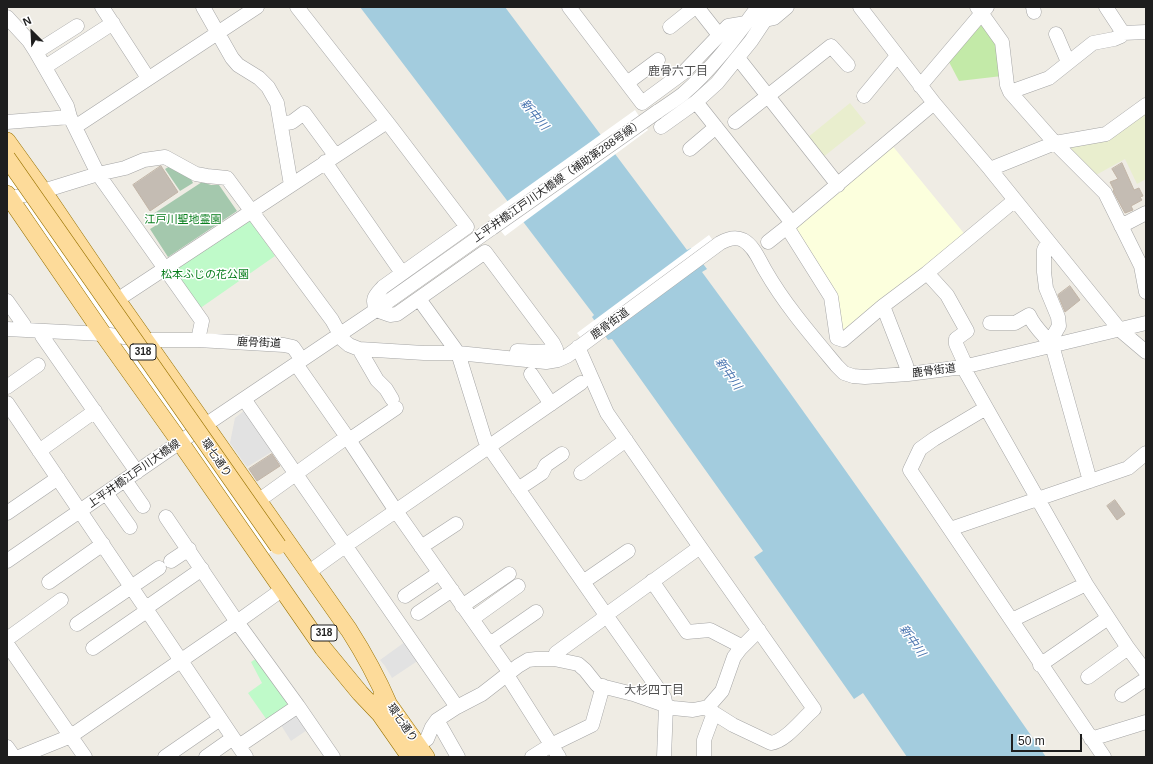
<!DOCTYPE html>
<html>
<head>
<meta charset="utf-8">
<style>
	body { margin:0 }
	#map { position:relative; width:1153px; height:764px; overflow:hidden; background:#efece4; font-family:Helvetica,sans-serif }
	canvas { display:block }
	.frame { position:absolute; inset:0; border:8px solid #1e1e1e; pointer-events:none }
	.north { position:absolute; left:12px; top:12px; width:40px; height:40px; -webkit-text-stroke:3px #fff; paint-order:stroke; rotate:336deg; font-size:11px; font-weight:700; line-height:16px; text-align:center; color:#1e1e1e }
	.north::after { content:''; display:block; margin:auto; width:14px; height:18px; background:#1e1e1e; clip-path:polygon(50% 0,100% 100%,50% 72%,0 100%) }
	.scale { position:absolute; left:1011px; top:734px; width:71px; height:18px; box-sizing:border-box; border:2px solid #1e1e1e; border-top:0; padding-left:5px; font-size:12px; line-height:14px; white-space:nowrap; color:#1e1e1e; -webkit-text-stroke:3px #fff; paint-order:stroke }
</style>
</head>
<body>
<div id="map">
<canvas width="1153" height="764"></canvas>
<div class="frame"></div>
<div class="north">N</div>
<div class="scale">50 m</div>
</div>
<script>
const ctx = document.querySelector('canvas').getContext('2d');
ctx.lineJoin = 'round';
function fill(path, color) { ctx.fillStyle = color; ctx.fill(path, 'evenodd'); }
function strokePath(path, color, width, dash) { ctx.strokeStyle = color; ctx.lineWidth = width; ctx.lineCap = dash ? 'butt' : 'round'; ctx.setLineDash(dash || []); ctx.stroke(path); }
function write(font, color, halo, rows, align = 'center') {
  ctx.font = font + ' Helvetica,"Noto Sans JP",sans-serif'; ctx.lineWidth = 3; ctx.setLineDash([]); ctx.textBaseline = 'middle'; ctx.strokeStyle = halo; ctx.fillStyle = color; for (const [text, x, y, turn = 0] of rows) {
    ctx.save(); ctx.translate(x, y); ctx.rotate((+turn || 0) * Math.PI / 180); ctx.textAlign = isNaN(turn) ? turn : align; if (halo) ctx.strokeText(text, 0, 0); ctx.fillText(text, 0, 0); ctx.restore();
  }
}
const education = new Path2D(`
	M891,144L967,237L843,335L793,227Z`);
const farmland = new Path2D(`
	M850,103L866,123L822,158L807,138Z
	M1146,112V179L1137,184L1125,159L1096,175L1069,149V146Z`);
const grass = new Path2D(`
	M981,25H985L998,43L1002,76L959,81L949,62Z`);
const cemetery = new Path2D(`
	M170,166L191,179L193,183L180,191L165,169Z
	M202,182L211,185H219L237,211L168,257L150,229L160,223L153,214Z`);
const park = new Path2D(`
	M245,220H250L275,256L199,309L173,268Z
	M260,656L296,704L269,723L248,693L262,683L251,662Z`);
const parking = new Path2D(`
	M245,410L273,451L247,467L230,443L235,418Z
	M409,639L422,658L392,678L385,666L380,660Z
	M297,710L310,728L291,741L279,722Z`);
const water = new Path2D(`
	M360,7H505L687,250L691,248L707,269L702,272C820,432 933,594 1046,757H907L863,693L854,699L754,557L763,551L612,339L608,340L592,317L594,315Z`);
const pier = new Path2D(`
	M635,110L648,130L505,236L488,215Z
	M7,147L284,543L265,556L7,187Z
	M709,235L719,249L587,346L577,333Z`);
const building = new Path2D(`
	M1122,163L1134,190L1139,188L1143,196L1140,197L1142,200L1131,206L1133,210L1125,213L1113,191L1114,190L1110,182L1118,179L1112,169Z
	M161,166L178,192L150,211L133,185Z
	M1070,286L1080,300L1065,312L1058,295Z
	M272,454L280,466L257,481L249,469Z
	M1115,500L1125,514L1117,520L1107,506Z`);
const minor = new Path2D(`
	M102,7L148,78
	M203,7L232,58L238,65L259,78L268,87L277,103L291,185
	M297,7L391,127L467,227L383,287C376,295 371,298 376,310L390,315L397,314L485,252L553,343L556,349C544,354 530,351 517,351
	M569,7L642,103L684,72L728,26L746,23
	M697,7L719,35
	M860,7L934,103L990,169L1120,330L1146,352
	M977,7L1002,42L1007,85L1010,92L1055,143L1105,193L1141,266L1146,292
	M1033,7L1034,12
	M1106,7L1123,33L1146,32
	M7,17L29,41L36,52L67,106L70,117L98,174L202,321L198,340
	M765,20L774,18L787,7
	M670,27L695,7
	M1056,34L1068,62
	M36,52L77,26
	M738,58L838,185
	M45,67L113,23
	M627,83L658,60
	M920,86L987,7
	M1010,92L1049,78L1093,43L1114,39L1121,36L1123,33
	M864,96L897,56
	M696,102L792,223
	M934,103L787,227L831,297L837,338L843,340L883,306L927,273L1015,200
	M657,112C666,106 675,100 683,94C712,69 735,38 758,7
	M7,122L70,117
	M735,122L831,46L848,65
	M281,124L292,122L304,113L335,155
	M75,127L257,7
	M661,127L696,102L717,83L751,41L765,20L769,7
	M690,149L716,127
	M325,162L402,273
	M990,169L1055,143L1106,134L1146,105
	M7,199L43,191L98,174L125,168L144,160L165,157L196,174L207,176L227,178L332,320L343,340L349,345L359,349L424,353H458L546,362L558,360L567,356L720,243C727,239 735,236 743,240C754,246 759,260 765,270C785,305 812,336 837,366L844,373L853,376L865,377L908,374L963,367L1146,323
	M1121,226L1146,213
	M768,242L787,227
	M1048,242L1044,250V272L1046,288L1058,317L1059,326L1052,338V345L1090,481
	M927,273L947,295L967,331L956,339V344L966,366
	M419,299L458,353L485,440L489,447L606,615L600,621L556,653L554,659
	M117,300L387,122
	M7,301L24,325L25,330
	M883,306L906,365L908,374
	M990,323H1015L1029,315C1034,327 1044,335 1052,345
	M7,329L103,334L145,340H198L284,345L293,347L302,360
	M42,331V336L137,472
	M578,347L607,413L700,547L814,709C802,719 786,741 771,743L733,725L706,708
	M359,349L377,380L386,389L392,399
	M296,364L347,437L396,511L510,673
	M963,367L1086,584L1128,648L1146,672
	M531,374L551,404
	M7,387L38,365
	M244,399L457,707
	M7,403L246,757
	M986,408L934,439L920,449L910,470L1104,757
	M349,440L396,408
	M39,451L95,411
	M581,473L626,440
	M125,480L143,506
	M518,489L542,473L546,465L562,454
	M106,493L130,527
	M258,501L347,437
	M7,513L58,478
	M166,517L237,622L298,706L333,757
	M950,529L1128,468L1146,453
	M421,547L456,524
	M7,561L180,442L376,310L492,228
	M171,561L189,549
	M309,572L345,546L581,383
	M652,581L687,632L710,630L739,645L742,647
	M49,582L103,544
	M583,582L628,551
	M405,596L439,573
	M462,606L509,574
	M146,608L202,569
	M418,613L452,590
	M472,619L518,586
	M1012,620L1086,584
	M77,624L159,568
	M7,639L61,600
	M7,644L85,757
	M490,644L536,612
	M93,648L148,610
	M1040,665L1108,618
	M507,675L559,757
	M1088,677L1128,648
	M1122,695L1146,679
	M437,720L458,757
	M1091,739L1146,722
	M418,745L427,739L432,727L437,720L457,707L482,694L518,666L528,660L536,659H554L578,664L585,670L597,685L633,694L673,708L693,710L708,707L722,691L734,657L740,649L759,630
	M239,746L298,706
	M7,747L14,757
	M19,757L71,736L237,622L283,589
	M165,757L220,719
	M206,757L233,738
	M532,757L551,745L592,725L603,686
	M664,757L666,706L664,697L606,615L700,547
	M704,757V740L714,713`);
const major = new Path2D(`
	M7,141L43,191L117,300L349,630C365,655 377,677 389,705
	M7,194L103,334L180,442L323,648L360,693L379,713
	M382,695L426,757
	M373,704L410,757`);
const minorBridge = new Path2D(`
	M492,228L657,112`);
const majorBridge = new Path2D(`
	M7,158L278,546`);
const shields = [
	[143,352,26],
	[324,633,26]
];
const shieldNames = [
	["318",143,352],
	["318",324,633]
];
const streetNames = [
	["上平井橋江戸川大橋線（補助第288号線）",558,181,-35],
	["鹿骨街道",610,324,-36],
	["鹿骨街道",259,343,3],
	["鹿骨街道",934,371,-7],
	["環七通り",216,458,55],
	["上平井橋江戸川大橋線",134,474,-35],
	["環七通り",402,723,55]
];
const parkNames = [
	["江戸川聖地霊園",183,220],
	["松本ふじの花公園",205,275]
];
const neighbourhoodNames = [
	["鹿骨六丁目",678,72],
	["大杉四丁目",654,691]
];
const waterNames = [
	["新中川",534,115,50],
	["新中川",728,374,55],
	["新中川",912,641,55]
];
fill(education, '#fcffdd');
fill(farmland, '#e9eece');
fill(grass, '#c3eaa8');
fill(cemetery, '#a4c8ad');
fill(park, '#bffac9');
fill(parking, '#e2e2e2');
fill(water, '#a3ccde');
fill(pier, '#fff');
fill(building, '#c4bcb3');
strokePath(building, '#c1b4a6', 1);
strokePath(minor, '#a5a5a5', 15);
strokePath(major, '#987200', 18);
strokePath(minor, '#fff', 14);
strokePath(major, '#fddb9a', 17);
strokePath(minorBridge, '#a5a5a5', 15, []);
strokePath(majorBridge, '#987200', 18, []);
strokePath(minorBridge, '#fff', 14);
strokePath(majorBridge, '#fddb9a', 17);
for (const [x, y, w] of shields) { const box = new Path2D(); box.roundRect(x - w / 2, y - 8, w, 16, 3); ctx.fillStyle = '#fff'; ctx.fill(box); strokePath(box, '#1e1e1e', 1); }
write('bold 10px', '#1e1e1e', null, shieldNames);
write('11px', '#1e1e1e', '#fff', streetNames);
write('11px', '#097e1d', '#fff', parkNames);
write('12px', '#515151', '#fff', neighbourhoodNames);
write('italic 12px', '#4974af', '#fff', waterNames);
</script>
</body>
</html>
